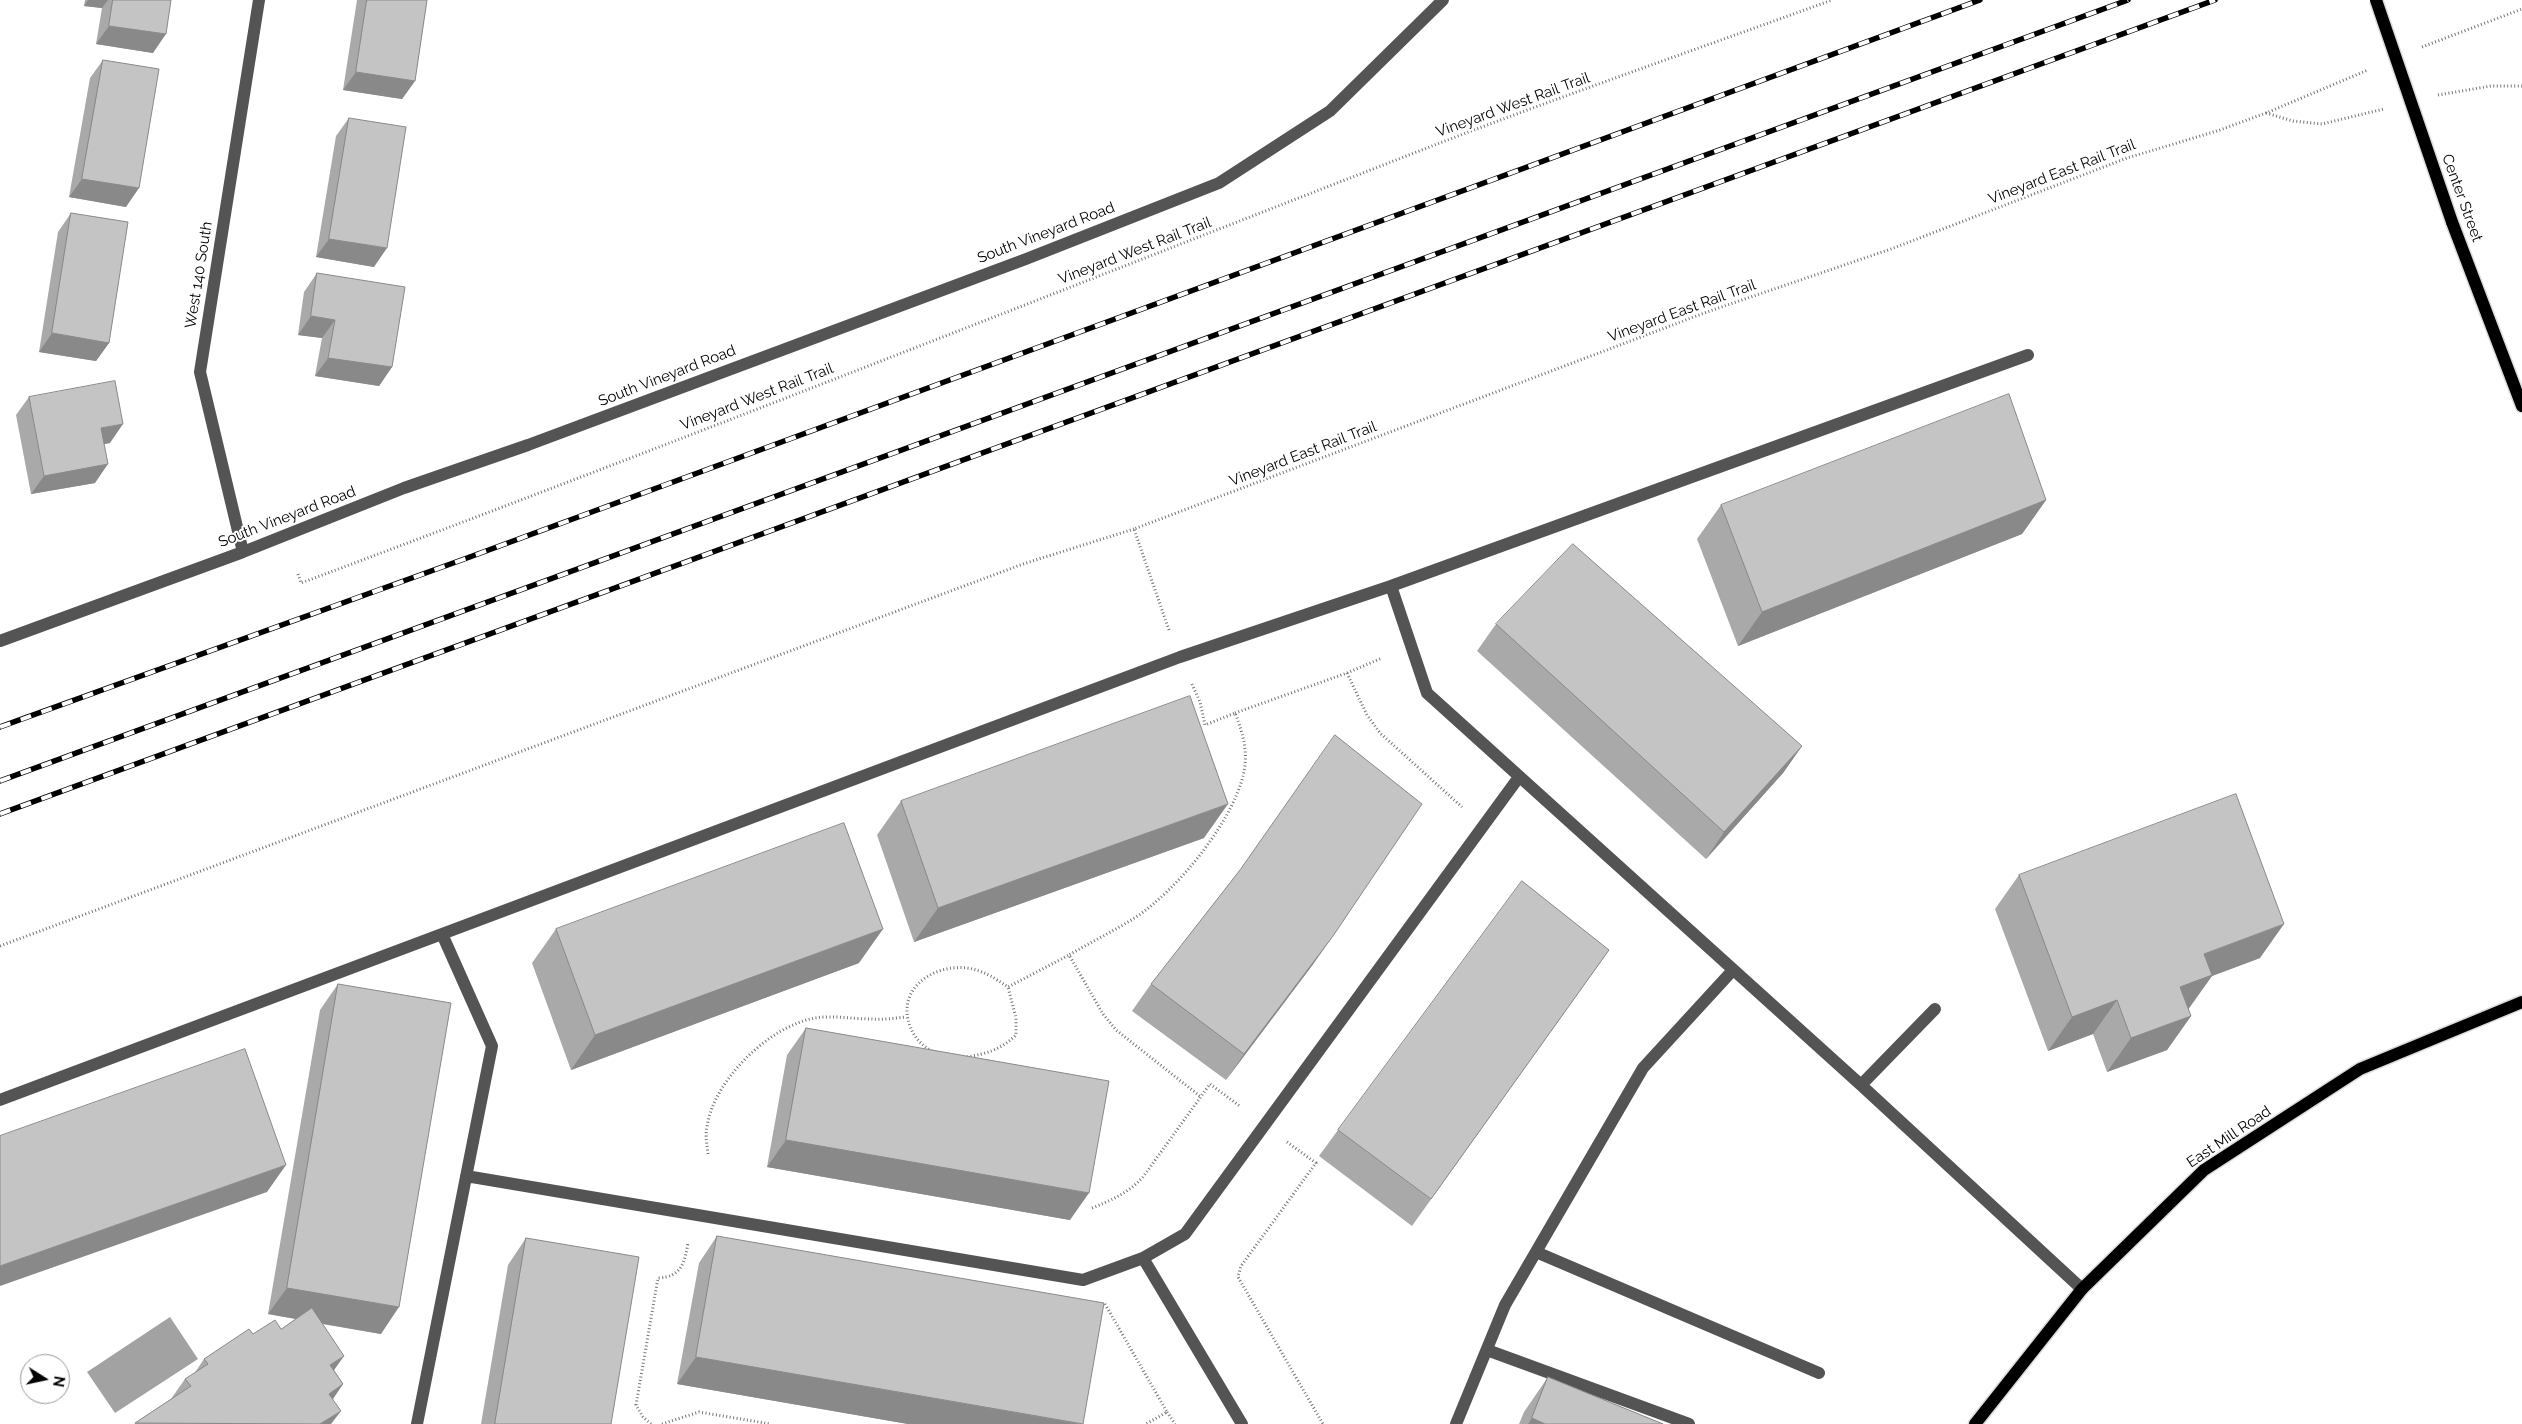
<!DOCTYPE html>
<html>
<head>
<meta charset="utf-8">
<style>
	body { margin:0 }
	#map { position:relative; width:2522px; height:1424px; overflow:hidden; background:#fff; font-family:Raleway,sans-serif }
	canvas { display:block }
	.north { position:absolute; left:20px; top:1354px; width:50px; height:50px; box-sizing:border-box; background:#fff; border:1px solid #999; border-radius:50%; rotate:100deg; font-size:14px; font-weight:700; line-height:20px; text-align:center; color:#000 }
	.north::after { content:''; display:block; margin:auto; width:18px; height:22px; background:#000; clip-path:polygon(50% 0,100% 100%,50% 72%,0 100%) }
</style>
</head>
<body>
<div id="map">
<canvas width="2522" height="1424"></canvas>
<div class="north">N</div>
</div>
<script>
const ctx = document.querySelector('canvas').getContext('2d');
ctx.lineJoin = 'round';
function fill(path, color) { ctx.fillStyle = color; ctx.fill(path, 'evenodd'); }
function strokePath(path, color, width, dash) { ctx.strokeStyle = color; ctx.lineWidth = width; ctx.lineCap = dash ? 'butt' : 'round'; ctx.setLineDash(dash || []); ctx.stroke(path); }
function write(font, color, halo, rows, align = 'center') {
  ctx.font = font + ' Raleway,sans-serif'; ctx.lineWidth = 4; ctx.setLineDash([]); ctx.textBaseline = 'middle'; ctx.strokeStyle = halo; ctx.fillStyle = color; for (const [text, x, y, turn = 0] of rows) {
    ctx.save(); ctx.translate(x, y); ctx.rotate((+turn || 0) * Math.PI / 180); ctx.textAlign = isNaN(turn) ? turn : align; if (halo) ctx.strokeText(text, 0, 0); ctx.fillText(text, 0, 0); ctx.restore();
  }
}
const water = new Path2D(`
	M170,1317L198,1359L115,1413L87,1372Z`);
const path = new Path2D(`
	M2422,47L2522,9
	M2438,95L2491,86H2522
	M2266,113L2293,121L2322,124L2384,109
	M298,574L301,583C684,440 1064,289 1445,141C1573,92 1703,47 1832,0
	M1169,630L1134,529L1707,312L1891,249L2127,158L2217,131L2266,113L2368,70
	M1347,673L1367,715L1380,733L1462,807
	M1192,684L1200,702L1205,725L1235,713C1243,733 1249,754 1243,776C1231,824 1177,890 1136,917C1114,931 1091,942 1069,955L1103,1014L1116,1030L1201,1097
	M1235,713L1347,673L1382,658
	M0,946L1023,564L1134,529
	M932,1051C922,1046 914,1037 910,1026C896,989 933,964 967,968C983,970 996,979 1008,987L1069,955
	M967,1057C986,1054 1002,1049 1016,1035V1018L1008,987
	M1287,1142L1316,1163L1241,1266L1238,1277L1323,1424
	M708,1154C707,1145 705,1136 707,1127C713,1081 769,1026 815,1018C833,1015 853,1019 872,1019C883,1020 895,1018 906,1017
	M1092,1208C1112,1200 1128,1193 1143,1177L1210,1084L1241,1107
	M1105,1304L1167,1412L1146,1424
	M1167,1412L1175,1424
	M651,1424L643,1417L636,1405L658,1278C681,1277 685,1263 688,1242
	M662,1424L699,1412L771,1424`);
const minor = new Path2D(`
	M243,552L200,372L259,0
	M1391,586L1427,693L1861,1085L2082,1289
	M0,641L243,552L404,488L528,445L1026,259L1219,183L1330,111L1443,0
	M1861,1085L1935,1009
	M0,1100L1180,657L1391,586L2028,355
	M466,1176L1083,1280L1143,1258L1185,1234L1519,777
	M1536,1252L1819,1373
	M1143,1258L1242,1424
	M1487,1350L1689,1424
	M417,1424L492,1046L442,934
	M1456,1424L1505,1305L1643,1068L1733,970`);
const major = new Path2D(`
	M2452,222L2522,406
	M1975,1424L2082,1289L2204,1170L2360,1069L2522,1002`);
const rail = new Path2D(`
	M0,727L467,558L1980,0
	M0,781L2128,0
	M0,814L2215,0`);
const majorBridge = new Path2D(`
	M2376,0L2452,222`);
const wall = new Path2D(`
	M85,0H171L153,53L96,44L102,8L84,6Z
	M357,0H427L415,81L402,99L343,90Z
	M103,60L126,207L69,197L90,78Z
	M349,118L374,267L316,257L336,136Z
	M71,213L109,343L96,361L39,352L58,232Z
	M317,273L392,367L379,386L315,376L322,338L298,335L304,292Z
	M29,397L110,443L104,444L95,483L31,494L16,415Z
	M2046,500L2022,534L1738,646L1697,539L1721,505Z
	M1496,624L1802,746L1783,773L1706,859L1477,651Z
	M901,801L1204,838L914,942L877,835Z
	M2019,875L2260,958L2212,976L2188,1010L2191,1016L2167,1050L2107,1072L2093,1034L2048,1051L1995,909Z
	M556,929L859,963L571,1070L532,963Z
	M1609,950L1412,1226L1319,1156L1338,1130Z
	M1314,963L1226,1080L1132,1011L1151,984Z
	M338,984L381,1334L322,1324L334,1370L343,1384L333,1399L331,1424H134L171,1399L185,1379L194,1374L204,1359L253,1334L281,1329L296,1319L268,1314L320,1010Z
	M806,1028L1070,1220L767,1167L787,1055Z
	M717,1236L1083,1424H908L677,1384L699,1263Z
	M526,1238L611,1424H481L508,1265Z
	M1548,1377L1663,1424H1519L1524,1412Z`);
const shadedWall = new Path2D(`
	M88,0H108L102,8L84,6Z
	M109,26L166,34L153,53L96,44Z
	M356,72L415,81L402,99L343,90Z
	M82,179L139,188L126,207L69,197Z
	M329,239L387,248L374,267L316,257Z
	M311,316L335,320L322,338L298,335Z
	M52,333L109,343L96,361L39,352Z
	M328,358L392,367L379,386L315,376Z
	M123,424L110,443L88,447L101,428Z
	M108,464L95,483L31,494L44,476Z
	M2046,500L2022,534L1738,646L1762,612Z
	M1802,746L1783,773L1706,859L1724,832Z
	M1228,804L1204,838L914,942L938,908Z
	M2284,924L2260,958L2212,976L2188,1009L2180,987L2204,954Z
	M883,929L859,963L571,1070L595,1035Z
	M1333,936L1314,963L1226,1080L1244,1054Z
	M2117,1000L2093,1034L2048,1051L2072,1017Z
	M2191,1016L2167,1050L2107,1072L2131,1038Z
	M786,1140L1089,1193L1070,1220L767,1167Z
	M286,1165L267,1192L0,1286V1266Z
	M287,1288L399,1307L381,1334L268,1314Z
	M344,1356L320,1390L330,1365Z
	M696,1357L1080,1424H908L677,1384Z
	M343,1384L319,1419L329,1394Z
	M341,1411L331,1424H320Z
	M1532,1418L1545,1424H1528Z`);
const building = new Path2D(`
	M113,0H171L166,34L109,26Z
	M367,0H427L415,81L356,72Z
	M103,60L159,69L139,188L82,179Z
	M349,118L406,127L387,248L329,239Z
	M71,213L128,222L109,343L52,333Z
	M317,273L405,287L392,367L328,358L335,320L311,316Z
	M115,381L123,424L101,428L108,464L44,476L29,397Z
	M2009,394L2046,500L1762,612L1721,505Z
	M1573,544L1802,746L1724,832L1496,624Z
	M1190,696L1228,804L938,908L901,801Z
	M1335,735L1422,804L1333,936L1244,1054L1151,984L1240,870Z
	M2236,794L2284,924L2204,954L2212,975L2180,987L2191,1016L2131,1038L2117,1000L2072,1017L2019,875Z
	M844,823L883,929L595,1035L556,929Z
	M1522,881L1609,950L1431,1199L1338,1130Z
	M338,984L451,1003L399,1307L287,1288Z
	M806,1028L1109,1081L1089,1193L786,1140Z
	M245,1049L286,1165L0,1266V1136Z
	M717,1236L1104,1303L1083,1424L696,1357Z
	M526,1238L639,1257L611,1424H495Z
	M312,1308L344,1356L330,1365L343,1384L329,1394L341,1411L320,1424L135,1423L191,1386L185,1379L208,1364L204,1359L249,1329L253,1334L275,1320L281,1329Z
	M1548,1377L1663,1424H1545L1532,1418Z`);
const streetNames = [
	["Vineyard West Rail Trail",1513,105,-20],
	["Vineyard East Rail Trail",2062,172,-21],
	["Center Street",2462,198,70],
	["South Vineyard Road",1046,233,-21],
	["Vineyard West Rail Trail",1135,251,-21],
	["West 140 South",199,275,-81],
	["Vineyard East Rail Trail",1682,311,-20],
	["South Vineyard Road",667,376,-21],
	["Vineyard West Rail Trail",757,397,-21],
	["Vineyard East Rail Trail",1303,454,-21],
	["South Vineyard Road",287,517,-21],
	["East Mill Road",2229,1137,-34]
];
fill(water, '#a2a2a2');
strokePath(major, '#dbdbdb', 15);
strokePath(path, '#767676', 3, [1, 2.5]);
strokePath(minor, '#545454', 12);
strokePath(major, '#000', 12);
strokePath(rail, '#000', 5.5);
strokePath(rail, '#fff', 4, [11]);
strokePath(majorBridge, '#dbdbdb', 15, []);
strokePath(majorBridge, '#000', 12);
fill(wall, '#a9a9a9');
fill(shadedWall, '#898989');
fill(building, '#c4c4c4');
strokePath(building, '#898989', 1);
write('15px', '#000', '#fff', streetNames);
</script>
</body>
</html>
